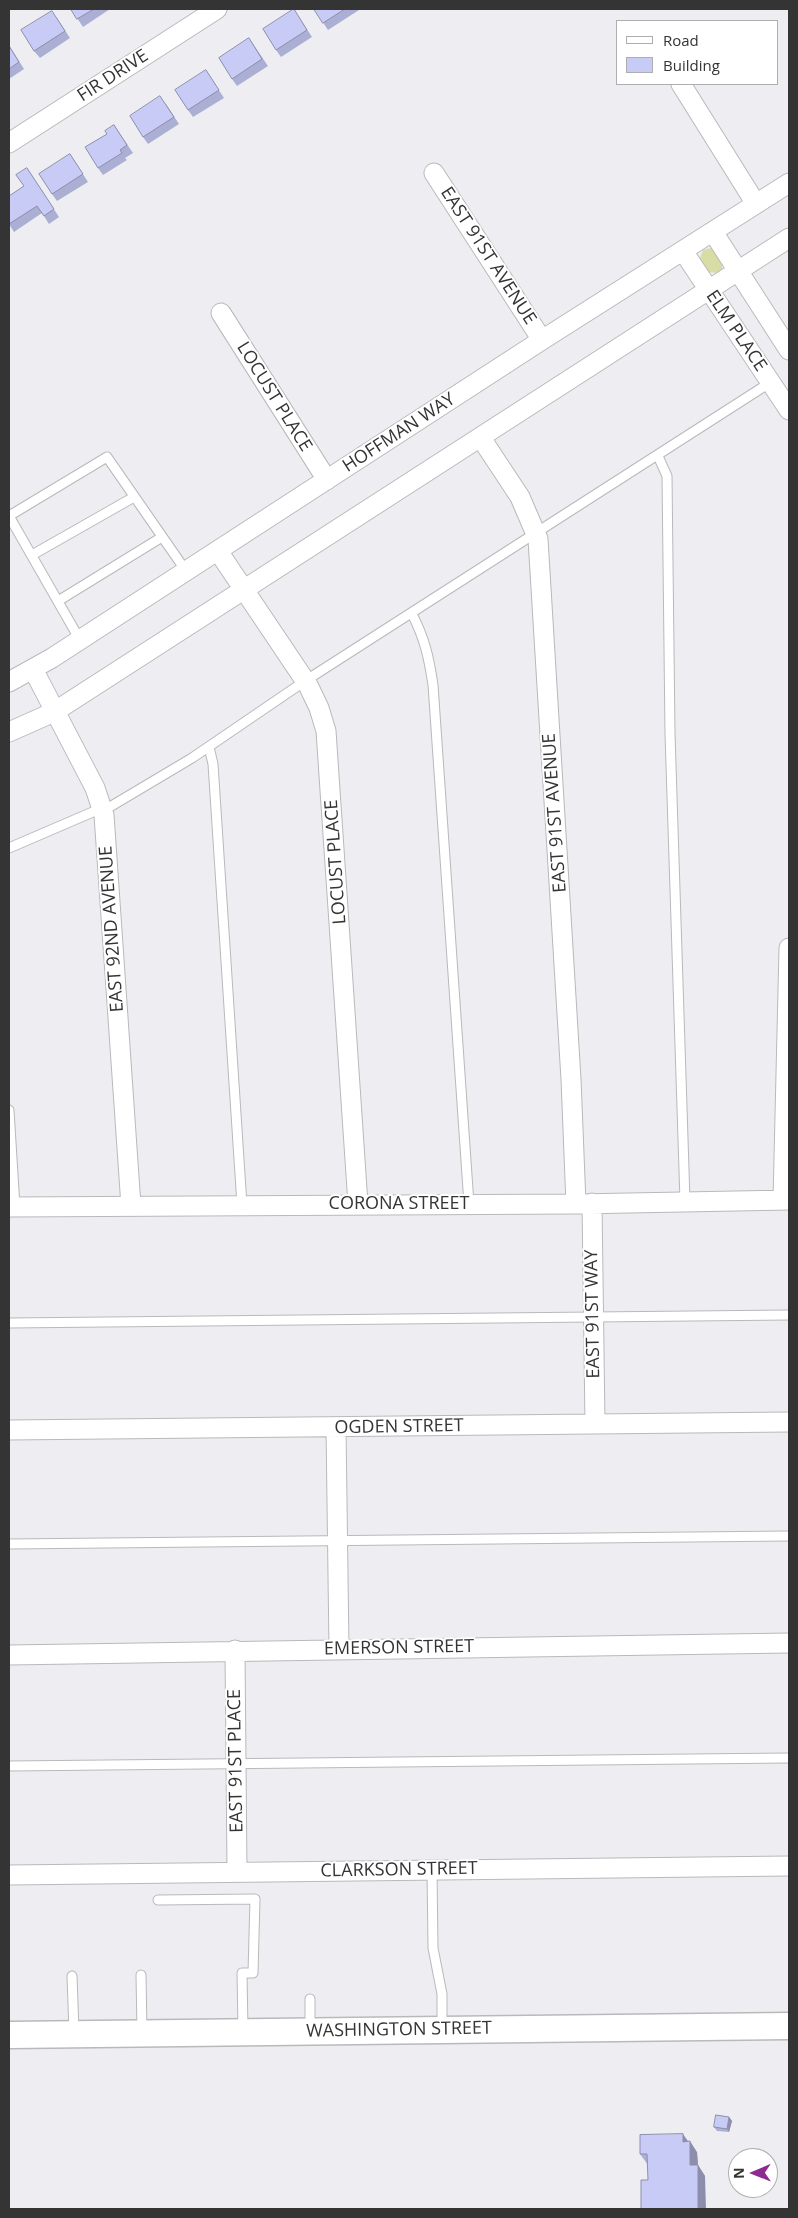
<!DOCTYPE html>
<html>
<head>
<meta charset="utf-8">
<style>
	body { margin:0 }
	#map { position:relative; width:798px; height:2218px; overflow:hidden; background:#eeeef2; font-family:"Open Sans",sans-serif }
	canvas { display:block }
	.frame { position:absolute; inset:0; border:10px solid #343435; pointer-events:none }
	.legend { position:absolute; left:616px; top:20px; width:162px; height:65px; box-sizing:border-box; background:#fff; border:1px solid #aeaeae; margin:0; padding:6px 9px; list-style:none; font-size:15px; color:#343435 }
	.legend li { display:flex; align-items:center; gap:10px; height:25px }
	.legend b { width:25px; border:1px solid #aeaeae }
	.north { position:absolute; left:728px; top:2148px; width:50px; height:50px; box-sizing:border-box; background:#fff; border:1px solid #aeaeae; border-radius:50%; rotate:269deg; font-size:14px; font-weight:700; line-height:20px; text-align:center; color:#343435 }
	.north::after { content:''; display:block; margin:auto; width:18px; height:22px; background:#8e2b92; clip-path:polygon(50% 0,100% 100%,50% 72%,0 100%) }
</style>
</head>
<body>
<div id="map">
<canvas width="798" height="2218"></canvas>
<div class="frame"></div>
<ul class="legend">
<li><b style="height:6px;background:#fff"></b>Road</li>
<li><b style="height:14px;background:#c8cbf6"></b>Building</li>
</ul>
<div class="north">N</div>
</div>
<script>
const ctx = document.querySelector('canvas').getContext('2d');
ctx.lineJoin = 'round';
function fill(path, color) { ctx.fillStyle = color; ctx.fill(path, 'evenodd'); }
function strokePath(path, color, width, dash) { ctx.strokeStyle = color; ctx.lineWidth = width; ctx.lineCap = dash ? 'butt' : 'round'; ctx.setLineDash(dash || []); ctx.stroke(path); }
function write(font, color, halo, rows, align = 'center') {
  ctx.font = font + ' "Open Sans",sans-serif'; ctx.lineWidth = 4; ctx.setLineDash([]); ctx.textBaseline = 'middle'; ctx.strokeStyle = halo; ctx.fillStyle = color; for (const [text, x, y, turn = 0] of rows) {
    ctx.save(); ctx.translate(x, y); ctx.rotate((+turn || 0) * Math.PI / 180); ctx.textAlign = isNaN(turn) ? turn : align; if (halo) ctx.strokeText(text, 0, 0); ctx.fillText(text, 0, 0); ctx.restore();
  }
}
const green = new Path2D(`
	M711,248L722,263V269L717,273L709,272L700,258L703,250Z`);
const service = new Path2D(`
	M658,456L667,476L670,734L685,1201
	M32,555L134,497
	M58,601L162,537
	M412,614C425,639 429,658 433,685L469,1204
	M80,640L9,516L107,457L186,571
	M209,747L213,764L242,1205
	M103,811L192,758L305,681L771,382
	M9,848L102,808
	M9,1110L15,1207
	M9,1323L789,1315
	M9,1544L789,1536
	M9,1766L789,1758
	M432,1870L433,1948L442,1994V2029
	M158,1900L255,1899L253,1973H242L243,2030
	M141,1975L142,2032
	M72,1976L74,2032
	M310,1999V2029`);
const minor = new Path2D(`
	M681,84L756,204
	M9,143L217,9
	M434,173L542,340
	M713,232L789,350
	M683,251L789,410
	M221,313L327,480
	M481,438L520,497L538,539L571,1079L576,1204
	M218,551L308,685L319,708L326,731L358,1204
	M33,669L95,788L104,815L131,1206
	M9,682L52,658L542,340L789,183
	M9,732L54,712L789,238
	M783,1200L789,948
	M592,1203L595,1424
	M9,1207L576,1204L789,1200
	M336,1428L339,1649
	M9,1430L789,1422
	M235,1650L237,1872
	M9,1655L789,1643
	M9,1875L789,1866`);
const secondary = new Path2D(`
	M9,2035L789,2026`);
const wall = new Path2D(`
	M71,9H110L83,27Z
	M314,9H358L359,10L328,30Z
	M299,17L312,37L281,57L276,50Z
	M57,18L70,38L40,58L34,51Z
	M249,38L268,66L237,86L232,79Z
	M9,45L24,69L9,79Z
	M206,70L224,98L193,117L188,110Z
	M166,104L179,124L148,144L143,137Z
	M114,125L133,153L125,158L127,160L103,175L98,168L107,134Z
	M70,154L88,182L57,201L52,194Z
	M27,168L59,217L49,224L42,213L14,232L9,224L24,186Z
	M729,2117L732,2121L729,2132L717,2131L714,2127Z
	M697,2152L698,2165L705,2176L648,2180V2165L640,2154Z`);
const shadedWall = new Path2D(`
	M729,2117L732,2121L729,2132L727,2129Z
	M683,2134L690,2144V2141L697,2152L698,2165L705,2176L706,2209H698L683,2142Z`);
const building = new Path2D(`
	M71,9H94L77,19Z
	M294,9L307,30L276,50L263,29Z
	M314,9H345L323,23Z
	M52,11L65,31L34,51L21,30Z
	M249,38L262,59L232,79L219,58Z
	M9,46L19,62L9,69Z
	M206,70L219,90L188,110L175,90Z
	M160,96L174,117L143,137L130,116Z
	M114,125L127,145L120,150L122,153L98,168L85,147L107,134L105,131Z
	M70,154L83,174L52,194L39,174Z
	M27,168L54,209L44,216L37,206L9,224V196L24,186L16,175Z
	M716,2115L729,2117L727,2129L714,2127Z
	M683,2134V2142L690,2141V2165H698V2209H641V2180H648L647,2154H640V2135Z`);
const streetNames = [
	["FIR DRIVE",113,76,-33],
	["EAST 91ST AVENUE",488,256,57],
	["ELM PLACE",736,331,56],
	["LOCUST PLACE",274,397,58],
	["HOFFMAN WAY",399,433,-33],
	["EAST 91ST AVENUE",555,813,-94],
	["LOCUST PLACE",336,862,-94],
	["EAST 92ND AVENUE",112,929,-94],
	["CORONA STREET",399,1204],
	["EAST 91ST WAY",593,1314,-91],
	["OGDEN STREET",399,1427,-1],
	["EMERSON STREET",399,1648,-1],
	["EAST 91ST PLACE",236,1761,-91],
	["CLARKSON STREET",399,1870,-1],
	["WASHINGTON STREET",399,2030,-1]
];
fill(green, '#d8dca5');
strokePath(service, '#b9b9bc', 11);
strokePath(minor, '#b9b9bc', 21);
strokePath(secondary, '#b9b9bc', 29);
strokePath(service, '#fff', 9);
strokePath(minor, '#fff', 19);
strokePath(secondary, '#fff', 26);
fill(wall, '#acafd4');
fill(shadedWall, '#8c8eac');
fill(building, '#c8cbf6');
strokePath(building, '#8c8eac', 1);
write('18px', '#343435', '#fff', streetNames);
</script>
</body>
</html>
